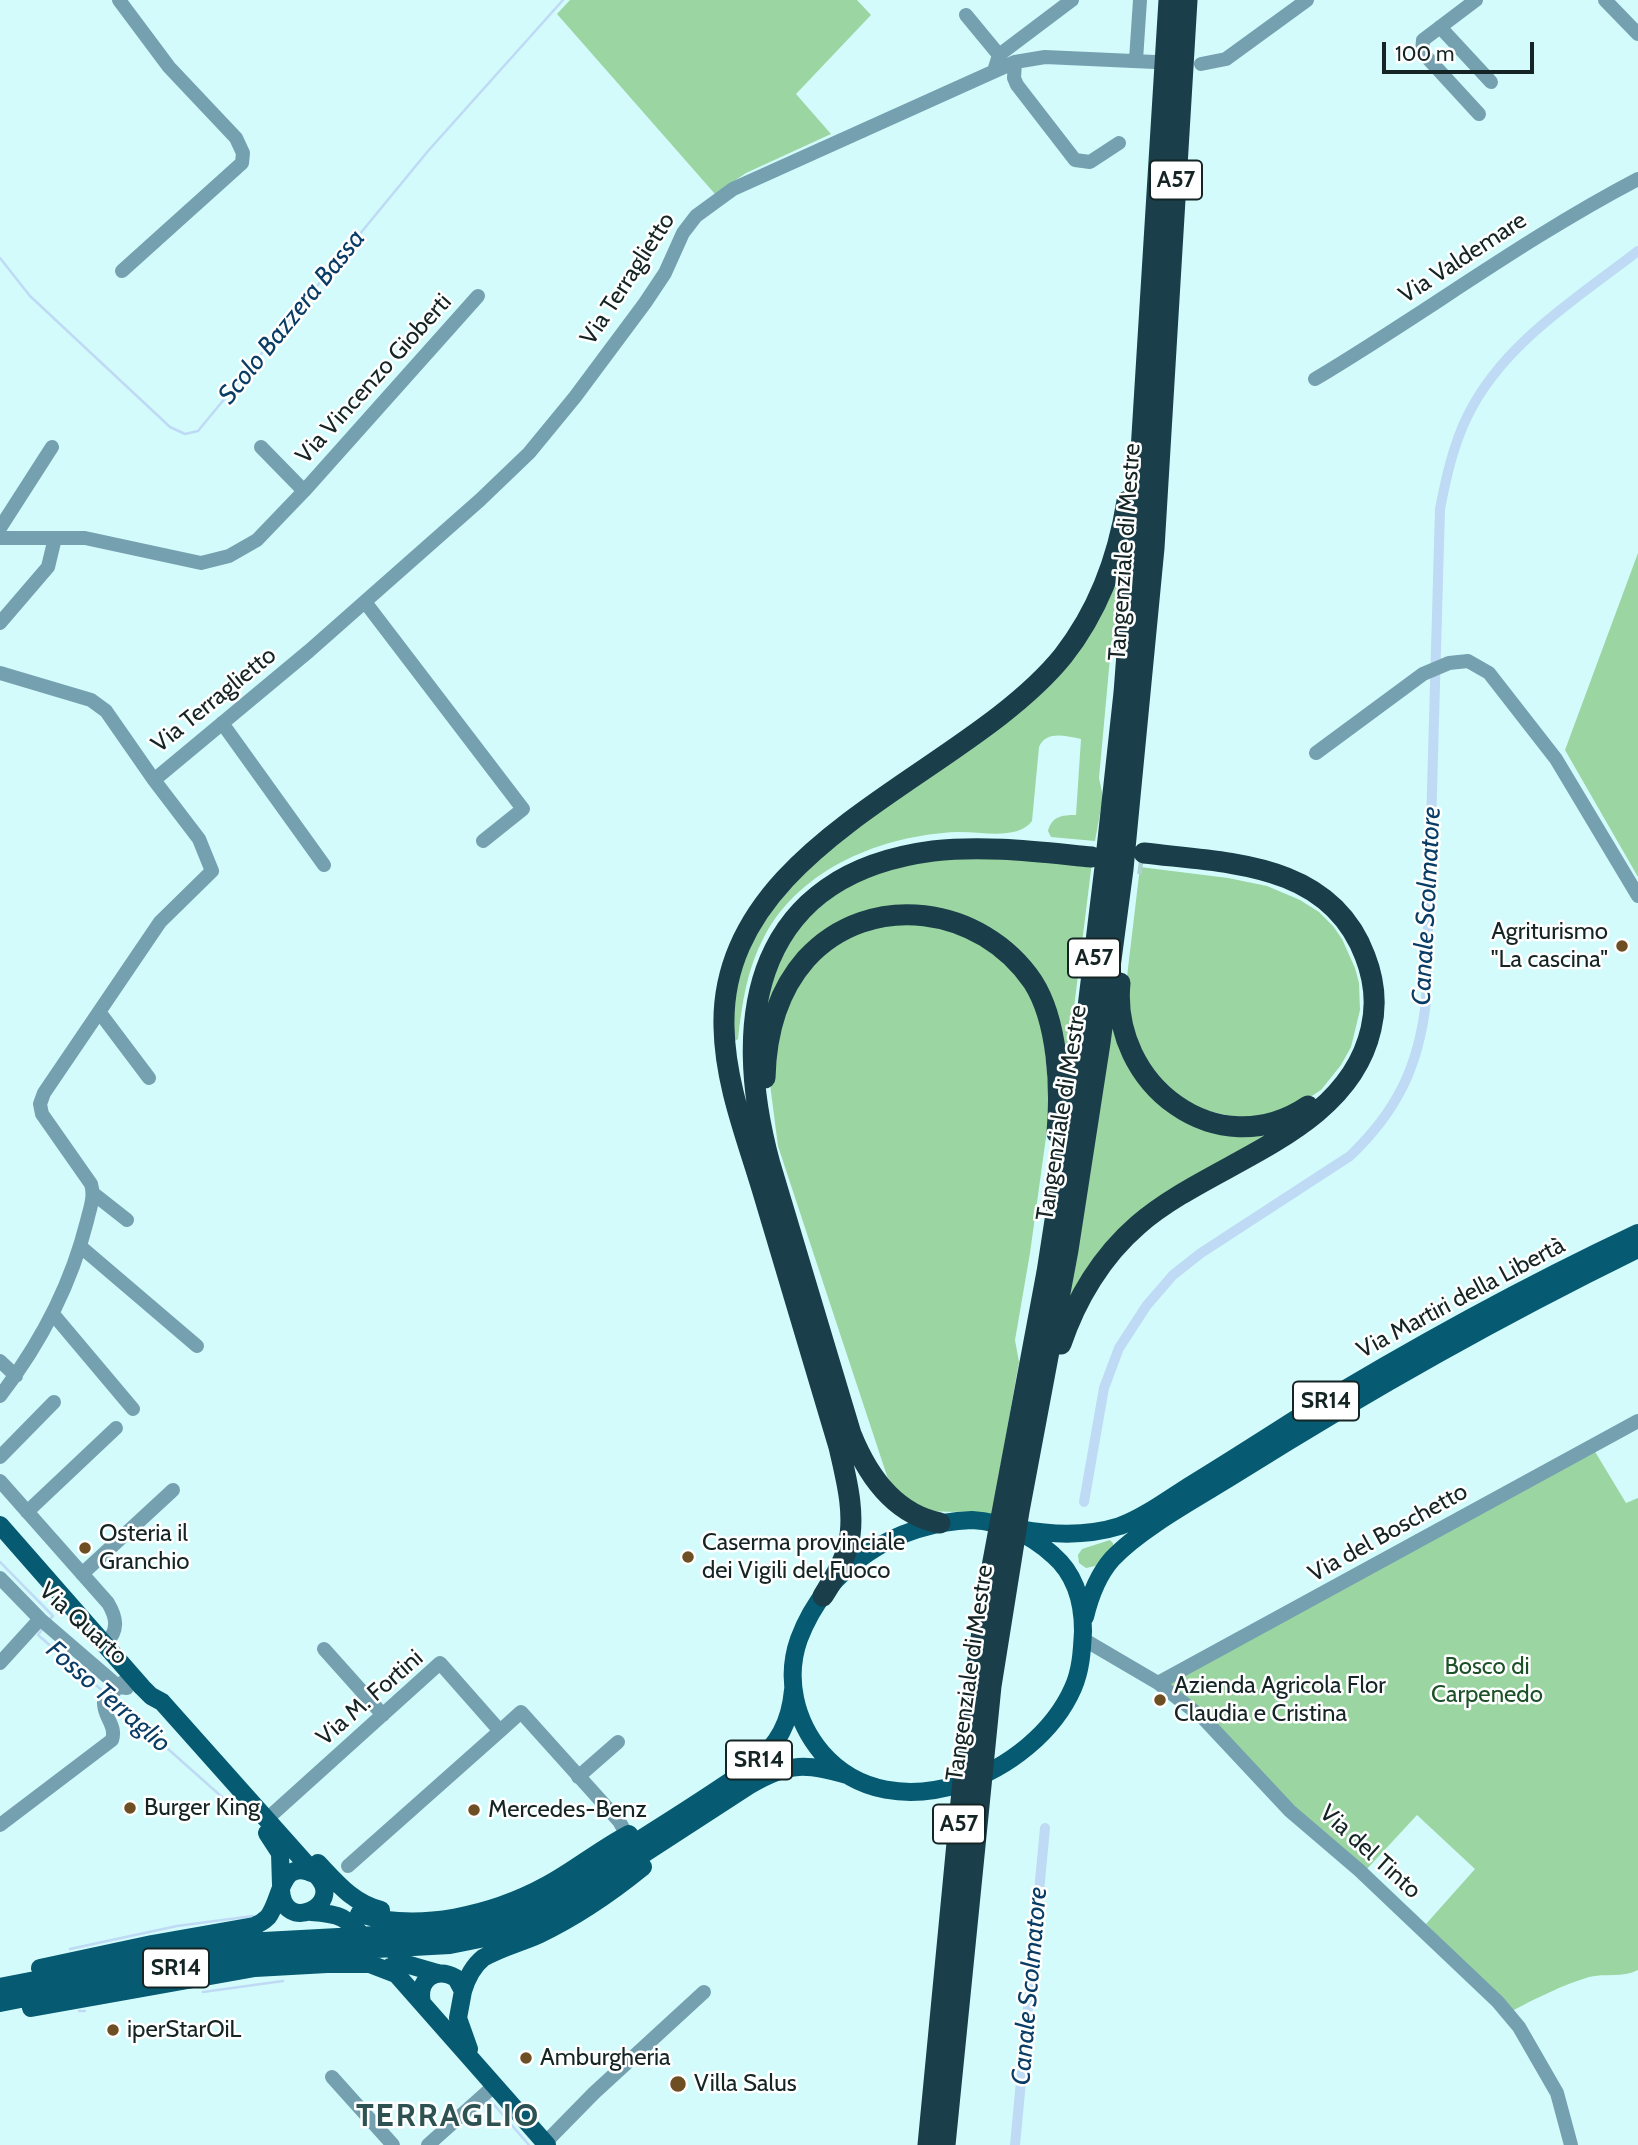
<!DOCTYPE html>
<html>
<head>
<meta charset="utf-8">
<style>
	body { margin:0 }
	#map { position:relative; width:1638px; height:2145px; overflow:hidden; background:#d3fbfb; font-family:Cabin,sans-serif }
	canvas { display:block }
	.scale { position:absolute; left:1382px; top:42px; width:152px; height:32px; box-sizing:border-box; border:4px solid #152424; border-top:0; padding-left:9px; font-size:21px; line-height:24px; white-space:nowrap; color:#152424; -webkit-text-stroke:5px #fff; paint-order:stroke }
</style>
</head>
<body>
<div id="map">
<canvas width="1638" height="2145"></canvas>
<div class="scale">100 m</div>
</div>
<script>
const ctx = document.querySelector('canvas').getContext('2d');
ctx.lineJoin = 'round';
function fill(path, color) { ctx.fillStyle = color; ctx.fill(path, 'evenodd'); }
function strokePath(path, color, width, dash) { ctx.strokeStyle = color; ctx.lineWidth = width; ctx.lineCap = dash ? 'butt' : 'round'; ctx.setLineDash(dash || []); ctx.stroke(path); }
function write(font, color, halo, rows, align = 'center') {
  ctx.font = font + ' Cabin,sans-serif'; ctx.lineWidth = 5; ctx.setLineDash([]); ctx.textBaseline = 'middle'; ctx.strokeStyle = halo; ctx.fillStyle = color; for (const [text, x, y, turn = 0] of rows) {
    ctx.save(); ctx.translate(x, y); ctx.rotate((+turn || 0) * Math.PI / 180); ctx.textAlign = isNaN(turn) ? turn : align; if (halo) ctx.strokeText(text, 0, 0); ctx.fillText(text, 0, 0); ctx.restore();
  }
}
const green = new Path2D(`
	M570,0H857L871,15L796,94L831,134L746,173L715,194L557,14Z
	M1638,553V877L1565,750Z
	M1124,561L1120,644L1110,658L1099,778L1103,797L1095,841L1051,837L1048,831C1052,816 1062,815 1076,815L1081,739C1066,736 1046,730 1039,747L1032,821C1017,841 980,831 957,832C883,835 800,868 764,937C747,969 742,1003 738,1039L735,1041L730,1017L744,954L792,878L1032,691Z
	M927,857L1092,862L1071,1032L1074,1034L1070,1071L1064,1070L1014,950L877,912L783,987L763,1007L767,989L793,931L849,882Z
	M1140,867L1228,878L1267,886L1300,900L1319,912L1333,926L1342,939L1355,968L1359,983L1360,1010L1351,1047L1341,1065L1321,1090L1295,1107L1244,1119L1191,1107L1143,1062L1124,1002Z
	M1221,867C1269,869 1328,890 1353,935C1368,963 1376,995 1369,1027C1354,1093 1297,1125 1243,1155C1209,1174 1174,1193 1143,1217C1112,1241 1094,1270 1074,1303L1071,1304L1068,1302L1112,1028L1119,1029C1132,1069 1154,1102 1194,1119C1302,1164 1408,1050 1357,946C1349,930 1339,915 1324,904C1294,881 1258,873 1221,867Z
	M896,917L992,944L1041,1009L1052,1125L1047,1130L1030,1253L1015,1340L1019,1362L992,1514C947,1507 916,1525 887,1476L778,1146L770,1084L775,1026L820,951Z
	M1594,1450L1626,1503L1638,1498V1970C1622,1978 1605,1973 1589,1977C1563,1985 1536,1998 1512,2011L1426,1924L1475,1869L1417,1815L1366,1870L1294,1807L1166,1683Z
	M1110,1540L1113,1543V1546L1095,1566L1086,1568L1079,1563L1078,1555L1082,1549Z`);
const stream = new Path2D(`
	M0,258L30,296L170,427L185,434L198,431L428,151L563,0
	M0,1562L53,1616L49,1620
	M43,1628L38,1635L105,1693
	M113,1700L222,1797
	M70,1949L177,1926L253,1916
	M203,1992L283,1981
	M79,2011H85
	M490,2100L529,2145`);
const canal = new Path2D(`
	M1084,1502L1104,1388L1119,1348L1147,1305L1173,1275L1201,1253L1350,1156C1397,1111 1419,1066 1426,1001L1440,509C1446,478 1453,446 1467,417C1502,344 1576,299 1638,251
	M1015,2145L1045,1828`);
const highwayTunnel = new Path2D(`
	M1108,859L1143,864`);
const minor = new Path2D(`
	M119,0L169,67L236,138L243,153L242,163L122,271
	M1476,0L1423,40L1422,52L1479,114
	M1605,0L1638,34
	M966,15L999,55
	M1440,27L1491,82
	M1136,60L1140,0
	M1015,62L1014,78L1017,85L1075,160L1090,162L1119,143
	M1201,64L1226,59L1307,0
	M994,71L999,55L1072,0
	M1315,379C1424,314 1525,238 1638,179
	M261,447L304,491
	M0,528L52,447
	M0,538H85L201,563L229,556L257,540L304,491L478,296
	M365,602L523,809L483,841
	M0,623L48,567L55,538
	M0,673L91,700L106,711L154,780
	M222,723L324,865
	M1316,753L1423,674L1449,663L1468,661L1489,673L1556,759L1638,896
	M100,1013L149,1078
	M94,1194L127,1220
	M81,1247L197,1346
	M53,1314L133,1409
	M0,1361L16,1376
	M0,1396C40,1344 71,1285 87,1221C90,1208 95,1197 91,1184L42,1114L40,1104L44,1093L160,922L212,871L199,839L154,780L309,651L480,500L529,453L575,397L645,303L665,273L683,233L696,216L733,189L1015,62L1045,57L1155,62
	M0,1457L54,1402
	M0,1481L108,1603C117,1618 119,1631 105,1644
	M27,1512L116,1428
	M82,1574L173,1490
	M0,1578L40,1619L119,1687L127,1688
	M1083,1639L1158,1683L1203,1718L1290,1811L1359,1870L1498,2002L1519,2027L1557,2093L1571,2145
	M324,1649L383,1715
	M0,1663L40,1619
	M1158,1683L1638,1421
	M500,1731L521,1712L619,1821L627,1835
	M578,1777L618,1742
	M267,1819L440,1663L500,1731L348,1866
	M0,1825L112,1740C117,1725 103,1717 104,1702L131,1674
	M332,2077L393,2145
	M545,2143L594,2093L704,1992
	M428,2145L495,2085`);
const major = new Path2D(`
	M972,1520C1004,1522 1030,1534 1053,1555C1075,1574 1083,1602 1083,1631C1082,1651 1081,1670 1073,1688C1035,1775 893,1835 822,1753C795,1721 785,1678 799,1639C827,1565 897,1523 972,1520Z
	M0,1525L142,1687L151,1696L162,1702C214,1761 267,1819 318,1877C344,1906 283,1934 281,1890
	M1020,1529C1052,1535 1088,1536 1120,1526C1144,1517 1167,1500 1189,1486C1225,1464 1261,1441 1297,1418C1407,1351 1521,1288 1638,1233
	M1085,1617C1090,1596 1098,1575 1112,1559C1142,1527 1201,1496 1239,1472C1368,1391 1501,1316 1638,1249
	M267,1833L280,1853L281,1885
	M318,1863C337,1883 353,1903 381,1910
	M311,1912C343,1914 345,1917 367,1941
	M359,1914C419,1932 492,1915 547,1885C575,1870 600,1849 629,1834
	M388,1945L406,1964L437,1973
	M390,1967L547,2145
	M40,1968L152,1944L254,1926C259,1924 264,1921 268,1917C282,1899 280,1857 314,1874
	M0,1987L169,1954L245,1942L432,1932C516,1924 568,1886 636,1842C676,1817 715,1792 754,1765C778,1744 790,1723 793,1690
	M463,1991C467,1978 472,1967 483,1958C500,1948 520,1943 538,1935C576,1917 611,1893 643,1867
	M0,2003L214,1961L247,1956L450,1945L490,1937L513,1930L559,1909L750,1785C789,1762 807,1763 850,1776
	M422,2003C417,1980 435,1966 456,1978L463,1991L458,2018L469,2049
	M31,2008L255,1968L327,1964H370L396,1974`);
const highway = new Path2D(`
	M1120,983C1110,1084 1217,1167 1308,1106
	M765,1078C766,1035 777,992 806,959C870,889 982,906 1033,982C1058,1021 1061,1088 1057,1133
	M1061,1344C1076,1299 1102,1256 1138,1225C1211,1161 1347,1135 1371,1029C1377,1004 1374,979 1365,956C1330,862 1228,863 1144,853
	M940,1523C894,1514 867,1474 851,1434L770,1164C729,1014 756,874 933,851C986,845 1039,852 1092,857
	M823,1596C833,1580 843,1564 848,1546C856,1514 846,1478 839,1447C813,1362 789,1277 763,1192C747,1138 725,1084 724,1027C719,843 965,777 1063,656C1099,610 1118,558 1127,501
	M928,2145L969,1718L991,1572L1047,1272L1088,1007L1105,867L1124,693L1135,548L1169,0
	M945,2145L991,1686L1019,1511L1068,1250L1100,1043L1123,869L1154,548L1187,0`);
const markers = [
	[1622,946,7,"#6e4f24"],
	[85,1548,7,"#6e4f24"],
	[688,1557,7,"#6e4f24"],
	[1160,1700,7,"#6e4f24"],
	[130,1808,7,"#6e4f24"],
	[474,1810,7,"#6e4f24"],
	[113,2030,7,"#6e4f24"],
	[526,2058,7,"#6e4f24"],
	[678,2084,9,"#6e4f24"]
];
const shields = [
	[1176,180,52],
	[1094,958,52],
	[1326,1401,66],
	[759,1760,66],
	[959,1824,52],
	[176,1968,66]
];
const shieldNames = [
	["A57",1176,180],
	["A57",1094,958],
	["SR14",1326,1401],
	["SR14",759,1760],
	["A57",959,1824],
	["SR14",176,1968]
];
const streetNames = [
	["Via Valdemare",1463,258,-33],
	["Via Terraglietto",628,279,-57],
	["Via Vincenzo Gioberti",374,379,-48],
	["Tangenziale di Mestre",1125,552,-86],
	["Via Terraglietto",214,700,-39],
	["Tangenziale di Mestre",1062,1113,-81],
	["Via Martiri della Libertà",1461,1298,-28],
	["Via del Boschetto",1388,1533,-29],
	["Via Quarto",83,1624,42],
	["Tangenziale di Mestre",970,1673,-82],
	["Via M. Fortini",370,1698,-41],
	["Via del Tinto",1370,1852,42]
];
const poiNames = [
	["Agriturismo",1608,932,"right"],
	["\"La cascina\"",1608,960,"right"],
	["Osteria il",99,1534],
	["Granchio",99,1562],
	["Caserma provinciale",702,1543],
	["dei Vigili del Fuoco",702,1571],
	["Azienda Agricola Flor",1174,1686],
	["Claudia e Cristina",1174,1714],
	["Burger King",144,1808],
	["Mercedes-Benz",488,1810],
	["iperStarOiL",127,2030],
	["Amburgheria",540,2058],
	["Villa Salus",694,2084]
];
const parkNames = [
	["Bosco di",1487,1667],
	["Carpenedo",1487,1695]
];
const waterNames = [
	["Scolo Bazzera Bassa",292,317,-51],
	["Canale Scolmatore",1427,906,-87],
	["Fosso Terraglio",108,1697,41],
	["Canale Scolmatore",1030,1986,-85]
];
const districtNames = [
	["TERRAGLIO",448,2117]
];
fill(green, '#9bd5a2');
strokePath(stream, '#bfdaf4', 2.5);
strokePath(canal, '#bfdaf4', 10);
strokePath(highwayTunnel, '#add0d0', 21, [21, 10]);
strokePath(minor, '#75a0b0', 14);
strokePath(major, '#065a71', 18);
strokePath(highway, '#1a3e4a', 21);
for (const [x, y, r, color] of markers) { const dot = new Path2D(); dot.arc(x, y, r, 0, 2 * Math.PI); ctx.fillStyle = color; ctx.fill(dot); strokePath(dot, '#fff', 2.5); }
for (const [x, y, w] of shields) { const box = new Path2D(); box.roundRect(x - w / 2, y - 19.5, w, 39, 5); ctx.fillStyle = '#fff'; ctx.fill(box); strokePath(box, '#152424', 2); }
write('bold 23px', '#152424', null, shieldNames);
write('24px', '#152424', '#fff', streetNames);
write('24px', '#152424', '#fff', poiNames, 'left');
write('24px', '#1c5026', '#fff', parkNames);
write('italic 26px', '#093d66', '#fff', waterNames);
ctx.letterSpacing = '2px';
write('bold 32px', '#2e5152', '#fff', districtNames);
ctx.letterSpacing = '0px';
</script>
</body>
</html>
